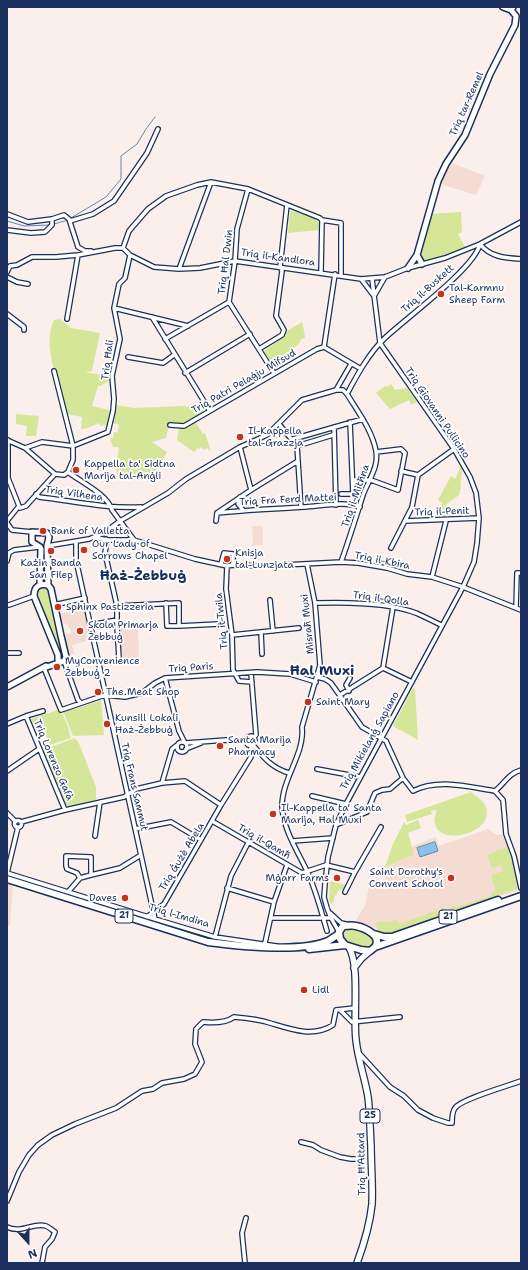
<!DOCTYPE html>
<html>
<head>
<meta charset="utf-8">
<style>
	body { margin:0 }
	#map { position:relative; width:528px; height:1270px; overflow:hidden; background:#faefeb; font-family:"Shantell Sans",sans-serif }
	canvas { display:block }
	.frame { position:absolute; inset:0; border:8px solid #1b2f5e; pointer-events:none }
	.north { position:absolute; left:8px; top:1222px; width:40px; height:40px; -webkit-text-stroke:3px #fff; paint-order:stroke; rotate:159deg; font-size:11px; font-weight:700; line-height:16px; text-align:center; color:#1b2f5e }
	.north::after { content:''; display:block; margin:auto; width:14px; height:18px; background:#1b2f5e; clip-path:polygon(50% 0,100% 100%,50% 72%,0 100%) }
</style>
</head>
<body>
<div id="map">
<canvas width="528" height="1270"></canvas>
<div class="frame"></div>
<div class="north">N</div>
</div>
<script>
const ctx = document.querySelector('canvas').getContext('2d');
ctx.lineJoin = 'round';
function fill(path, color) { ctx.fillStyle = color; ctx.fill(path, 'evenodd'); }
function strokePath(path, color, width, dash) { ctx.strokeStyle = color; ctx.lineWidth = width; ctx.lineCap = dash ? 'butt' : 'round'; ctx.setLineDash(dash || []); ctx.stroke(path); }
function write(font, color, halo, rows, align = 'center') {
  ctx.font = font + ' "Shantell Sans",sans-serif'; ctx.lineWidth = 3.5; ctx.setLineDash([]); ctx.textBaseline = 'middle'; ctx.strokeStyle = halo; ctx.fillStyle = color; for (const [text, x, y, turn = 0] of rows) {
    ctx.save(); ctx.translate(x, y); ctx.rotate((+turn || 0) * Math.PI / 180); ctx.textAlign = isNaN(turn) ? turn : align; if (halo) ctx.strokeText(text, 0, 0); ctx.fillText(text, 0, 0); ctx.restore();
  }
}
const built = new Path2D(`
	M452,163L485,176L476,195L440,184L443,176Z
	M252,526H263V545L252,546L253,539Z
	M85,608L92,640L72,645L74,654L69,655L64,635L71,633L70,628H68V624L66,625L65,623H62L59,614Z
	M138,627L139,659L118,663L117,658L122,657L120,632H121V628Z
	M488,829L497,835L502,834L513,858L519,890L443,914L433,919L389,934L356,920L365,906L369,887L388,889L382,869L400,860L413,855L411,847L436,837L439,846Z
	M7,883L13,884L10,926H7Z`);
const green = new Path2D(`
	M293,211L318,219L319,222V230L288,233L290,212Z
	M461,212L462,232L458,234L465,247L425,263L419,257L431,214Z
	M60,319L71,328L100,333L92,371L85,372L107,376L111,380L100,386H98L92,406L113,411L110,424L101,426L99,423L88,428L81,429L82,417L67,414C61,393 47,356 50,335C50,330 52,325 54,320Z
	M302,322L303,325L305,338L301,339L300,342L290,352C293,360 282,363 276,367H274L264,351L281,339L287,331Z
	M391,384L395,390L407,388L417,402L411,405L409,400L390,409L376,393L385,386L387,387Z
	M116,405L134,408L182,406L204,408L202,414L183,425L169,424L166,438L152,442L167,452L160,465L150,477L135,475H117L116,468L119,447H113L110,438H113L114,432L117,433L119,425L113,423Z
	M16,414L39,416L36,436H26L27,426L16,424Z
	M195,421L203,434L205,433L211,452L207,448L204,450L201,447L200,449L198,448L194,452L177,440L179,428L185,427Z
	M461,466C464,474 459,482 461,489L460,490L459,495L444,506L447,517L435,518L442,503L438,500L451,476L455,479Z
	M39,586L49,587L63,651L59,652L37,593Z
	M413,688L415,689L418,740L393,726Z
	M101,700L104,735L73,736L63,711L79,708Z
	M58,710C66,715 68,729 71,738L50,745L45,731L36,733L31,719Z
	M74,738L78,741L96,787V800L70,807L65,804L43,750Z
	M471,792C476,797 483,799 486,807C495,833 440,847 435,824C433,819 436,814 437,810L431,811L432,814L407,822L405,815Z
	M418,820L421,828L408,833L414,855L400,860L382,869L386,864L393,844L404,822L406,825Z
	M509,848L513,858L519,888L454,911H451L450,908L452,906L457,907L491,896L492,893L496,891L491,875L503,871L501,865L492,868L487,855L496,852V850Z
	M330,881L346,885L344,889L339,890L337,892V895H335L334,902L331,904L329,900Z
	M444,908L446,911C438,920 404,929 392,933H385L378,931L376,924C380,920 383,923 388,922C391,922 394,920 397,919L399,924Z
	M351,928C360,929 371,933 374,941C369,955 341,945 343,931Z`);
const water = new Path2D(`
	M435,842L438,851L420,857L417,848Z`);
const stream = new Path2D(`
	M71,218L106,197L121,179V156L137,144L146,129L155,117
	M7,221L24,226L49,225
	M54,224L68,220`);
const street = new Path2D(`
	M248,189L237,229L235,261L229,302L274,373
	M7,214L28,222L52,219L64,215L69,219L78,247L85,251H91
	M322,220L341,223V275
	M70,221L93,214L114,201L147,153L158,129
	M7,230L31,233L45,232L52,225V219
	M480,244C490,257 505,258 521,259
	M123,248L129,231L148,209L166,196L197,185L211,182L248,189L320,218L322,220L321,272
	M179,269L211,182
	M7,272L10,266L17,265L32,257H56L78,255L115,248H123L130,255L154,267L179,269L200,268L235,261L361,279L385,277L408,268L445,258L480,244L521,222
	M7,277L17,282L28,284
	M361,279L374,296
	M374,296L385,277
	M114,308L188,326
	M7,314L24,327V330
	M152,317L210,411
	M67,319L78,255
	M165,339L229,302
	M324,347L335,274
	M324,347L361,369
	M259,349L282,335L284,330L276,316L282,271L280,267L287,205
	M128,357L163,363L174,355
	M54,371L73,446V460L68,472
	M185,373L250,334
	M336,390L351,364
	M347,394C357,375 369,353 385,338C406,318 474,269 480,244
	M279,424L297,446L301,507
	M170,425L184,426L317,349L324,347
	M334,427L336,505
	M293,439L363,419
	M7,440L25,448L55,474L64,475L68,472
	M297,446L333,435
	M240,447L251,490
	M25,448L42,442L73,446L108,432L113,411L114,399L112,376L120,339L114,308L119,284L125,278L130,255
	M401,471L418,475
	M68,472C81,482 107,494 112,510L134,540
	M353,480H371L398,490L405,453L401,449L376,452
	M36,494L39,497C73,501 107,509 141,507
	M341,494H353L350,422
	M240,497L238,504L243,510
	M19,506L20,508L26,506L55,474
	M217,513C246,510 276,509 305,507C321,506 346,501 360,507
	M217,513L251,490L298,461
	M7,521L19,506L8,478V440
	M216,521L217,513
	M405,521L479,518
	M7,523L12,530L32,532
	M94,537L107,540H134L195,559L227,566L233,565L265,566L341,562L358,563L387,568L407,574L432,577L463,587L521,610
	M106,539L107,540L105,553L117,606V627L119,658
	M76,541V560L155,919
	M47,546L89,539L104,533L120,521L168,493L186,479L240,447L267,435L302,400L336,390H343L347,394C358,412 372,430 376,451C379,467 368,481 363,495C356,517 349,540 341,562
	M391,548L412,507L418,475L454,449
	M7,554L14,550L39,547
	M7,561L9,553
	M221,564L224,553L233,554V565
	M307,564L315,603L320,665L302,727C305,754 282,778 282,806C283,829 297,850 307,871C316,890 321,911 327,931
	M227,566L226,589L232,635L233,670L239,681L252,682
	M432,577L446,521
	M270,600L273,631
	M166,603L167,626H179
	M315,603C345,602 388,602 416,613C425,617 433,621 441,625
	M7,605H9L34,596
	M54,605L85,598
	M117,606L179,603V626L219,624
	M516,608L517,573H521
	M91,625L117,620
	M261,632L262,654
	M232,635L299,628
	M7,653H19
	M64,661L78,700L81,703
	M44,668L61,710L105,695L125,697L142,693L155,683L165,678L257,672L290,674L316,682
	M383,668L393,607
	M251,673L256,735L254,737
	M317,677L325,679L331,683L362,727L386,741L403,778L413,791C438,778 469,787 495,791
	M165,678L179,731L185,743
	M349,691L346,685L350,678
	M340,695L383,668L412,682
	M26,716L65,810
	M7,724L26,716L43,711
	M246,741L248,737L252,736L255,740L253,745
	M177 747a5 5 0 1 1 10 0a5 5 0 1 1-10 0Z
	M186,743L226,740L246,741L248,745H253C264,758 272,768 289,773
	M186,749L201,743
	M317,769L360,777
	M7,771L39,749
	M162,783L172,749L177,745
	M495,791L503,800L506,834L514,856L521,888
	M495,791C505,783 508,774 521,770
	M312,796L346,804
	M7,813L15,821
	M14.5 824a3.5 3.5 0 1 1 7 0a3.5 3.5 0 1 1-7 0Z
	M212,821L302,873L326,865L355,872
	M21,822L65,810L124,797L136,789L162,783L185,781L221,805
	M336,825L367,812L375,793L382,790L390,789L403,778
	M135,829L171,822L201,840
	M95,836L100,802
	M292,841L333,838
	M7,873L155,919L215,937L276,946
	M7,873L18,827
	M80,878L77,873L67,869L66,866V856L91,857V875
	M227,888L274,902
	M68,892L80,878L91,875L120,868L141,855
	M345,892L355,872L381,827
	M330,913L341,923L346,924
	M147,917L164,904L221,805L251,757V745
	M271,918H331
	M339,932L331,918L327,908L324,897L325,884L328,857L336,825L346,804L463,587L474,562L477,543L479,518L476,493L470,477L454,449L380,343L372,279
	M215,937L231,876L248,843
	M265,943L274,902L287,865
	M340,1010L352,1022L400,1017
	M358,1052L390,1087L404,1096L418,1110L433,1118L448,1123H452C452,1119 452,1112 455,1108C461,1099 508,1086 521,1081
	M301,1142L313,1145L321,1150L340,1157L351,1159H362
	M7,1201L19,1172L29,1155L38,1145L52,1135L75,1124L116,1108L142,1091L153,1089L162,1083L184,1079L195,1074L202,1062L195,1044L196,1029L203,1022C213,1023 226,1023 234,1017C246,1018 258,1019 270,1023C290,1029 313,1038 333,1025L336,1010L355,1008
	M7,1227C22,1234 33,1222 46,1226C49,1227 52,1230 55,1232L52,1239L45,1247L42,1263
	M245,1263L242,1233L246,1218`);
const secondary = new Path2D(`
	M503,7L511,10
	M417,255L422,264
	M408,268L417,255L438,181L446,164L465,135L490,74L515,25L516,16L511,10L513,7
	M40,584L41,549L40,547L32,542V532L47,533L49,537L47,546L48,585L51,589L61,636L66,657L64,661L44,668
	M48,585C39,583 34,587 34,596L58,655V660L61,662
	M7,687L46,666`);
const primary = new Path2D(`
	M349,947C360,966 353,1016 356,1040C358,1060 365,1078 368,1097C370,1113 370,1130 371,1146C371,1165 373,1185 372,1204C370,1224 364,1244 357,1263
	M354,968L361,959L370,951`);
const highway = new Path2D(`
	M7,879L208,942C239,946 300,953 328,941C332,939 335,936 339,934
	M374,934L384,937H392L498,900
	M345,945L340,939L339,932L343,926C347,926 352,925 356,926C365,928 383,936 375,947
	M309,949L345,945L361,950L370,951L375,947L521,896`);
const markers = [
	[441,294,4,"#c8321e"],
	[240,437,4,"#c8321e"],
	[76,470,4,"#c8321e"],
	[43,531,4,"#c8321e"],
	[84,550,4,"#c8321e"],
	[51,551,4,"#c8321e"],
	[227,559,4,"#c8321e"],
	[58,607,4,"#c8321e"],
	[80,631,4,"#c8321e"],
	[57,667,4,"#c8321e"],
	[98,692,4,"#c8321e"],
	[308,702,4,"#c8321e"],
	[107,724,4,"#c8321e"],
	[220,746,4,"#c8321e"],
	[273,814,4,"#c8321e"],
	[337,878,4,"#c8321e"],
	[451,878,4,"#c8321e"],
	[125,898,4,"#c8321e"],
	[304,990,4,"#c8321e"]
];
const shields = [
	[124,916,18],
	[448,917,18],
	[370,1116,20]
];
const shieldNames = [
	["21",124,916],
	["21",448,917],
	["25",370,1116]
];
const streetNames = [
	["Triq tar-Remel",467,104,-66],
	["Triq il-Kandlora",278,258,8],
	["Triq Ħal Dwin",226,262,-83],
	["Triq il-Buskett",428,289,-42],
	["Triq Ħali",108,360,-83],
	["Triq Patri Pelaġju Mifsud",244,382,-30],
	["Triq Giovanni Pullicino",437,413,56],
	["Triq Vilhena",74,494,8],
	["Triq il-Mitħna",356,496,-71],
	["Triq Fra Ferd Mattei",288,500,-3],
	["Triq il-Penit",442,512,-2],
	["Triq il-Kbira",382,561,11],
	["Triq il-Qolla",381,599,8],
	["Triq it-Twila",222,621,-96],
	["Misraħ Muxi",308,624,-96],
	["Triq Paris",191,668,-4],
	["Triq Mikielanġ Sapiano",370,741,-61],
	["Triq Lorenzo Gafà",53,760,67],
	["Triq Frans Sammut",134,787,77],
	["Triq il-Qamħ",264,842,30],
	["Triq Ġużè Abela",182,857,-59],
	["Triq l-Imdina",179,916,16],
	["Triq Ħ'Attard",362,1164,-91]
];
const poiNames = [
	["Tal-Karmnu",449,288],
	["Sheep Farm",449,300],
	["Il-Kappella",248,431],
	["tal-Grazzja",248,443],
	["Kappella ta' Sidtna",84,464],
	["Marija tal-Anġli",84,476],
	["Bank of Valletta",51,531],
	["Our Lady of",92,544],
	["Sorrows Chapel",92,556],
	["Knisja",235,553],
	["tal-Lunzjata",235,565],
	["Każin Banda",51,563,"center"],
	["San Filep",51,575,"center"],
	["Sphinx Pastizzeria",66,607],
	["Skola Primarja",88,625],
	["Żebbuġ",88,637],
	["MyConvenience",65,661],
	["Żebbuġ 2",65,673],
	["The Meat Shop",106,692],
	["Saint Mary",316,702],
	["Kunsill Lokali",115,718],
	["Ħaż-Żebbuġ",115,730],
	["Santa Marija",228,740],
	["Pharmacy",228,752],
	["Il-Kappella ta' Santa",281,808],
	["Marija, Ħal Muxi",281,820],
	["Saint Dorothy's",443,872,"right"],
	["Convent School",443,884,"right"],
	["Mġarr Farms",329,878,"right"],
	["Daves",117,898,"right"],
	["Lidl",312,990]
];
const districtNames = [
	["Ħaż-Żebbuġ",143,576],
	["Ħal Muxi",322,671]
];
fill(built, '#f4dcd2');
fill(green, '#d5e699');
fill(water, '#8ac1e8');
strokePath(water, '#5e87b1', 1);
strokePath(stream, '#5e87b1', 1);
strokePath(street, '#1b2f5e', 6);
strokePath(secondary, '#1b2f5e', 8);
strokePath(primary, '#1b2f5e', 8);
strokePath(highway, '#1b2f5e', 9);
strokePath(street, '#fff', 3.5);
strokePath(secondary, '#fff', 5);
strokePath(primary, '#fff', 5.5);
strokePath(highway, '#fff', 6);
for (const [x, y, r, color] of markers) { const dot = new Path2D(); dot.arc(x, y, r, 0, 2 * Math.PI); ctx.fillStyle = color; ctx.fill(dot); strokePath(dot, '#fff', 1.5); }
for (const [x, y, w] of shields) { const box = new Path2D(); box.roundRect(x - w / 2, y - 7, w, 14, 3); ctx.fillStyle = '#fff'; ctx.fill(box); strokePath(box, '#1b2f5e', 1); }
write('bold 9px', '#1b2f5e', null, shieldNames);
write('10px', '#1b2f5e', '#fff', streetNames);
write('10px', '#1b2f5e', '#fff', poiNames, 'left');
write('bold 14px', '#1b2f5e', '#fff', districtNames);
</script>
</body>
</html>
